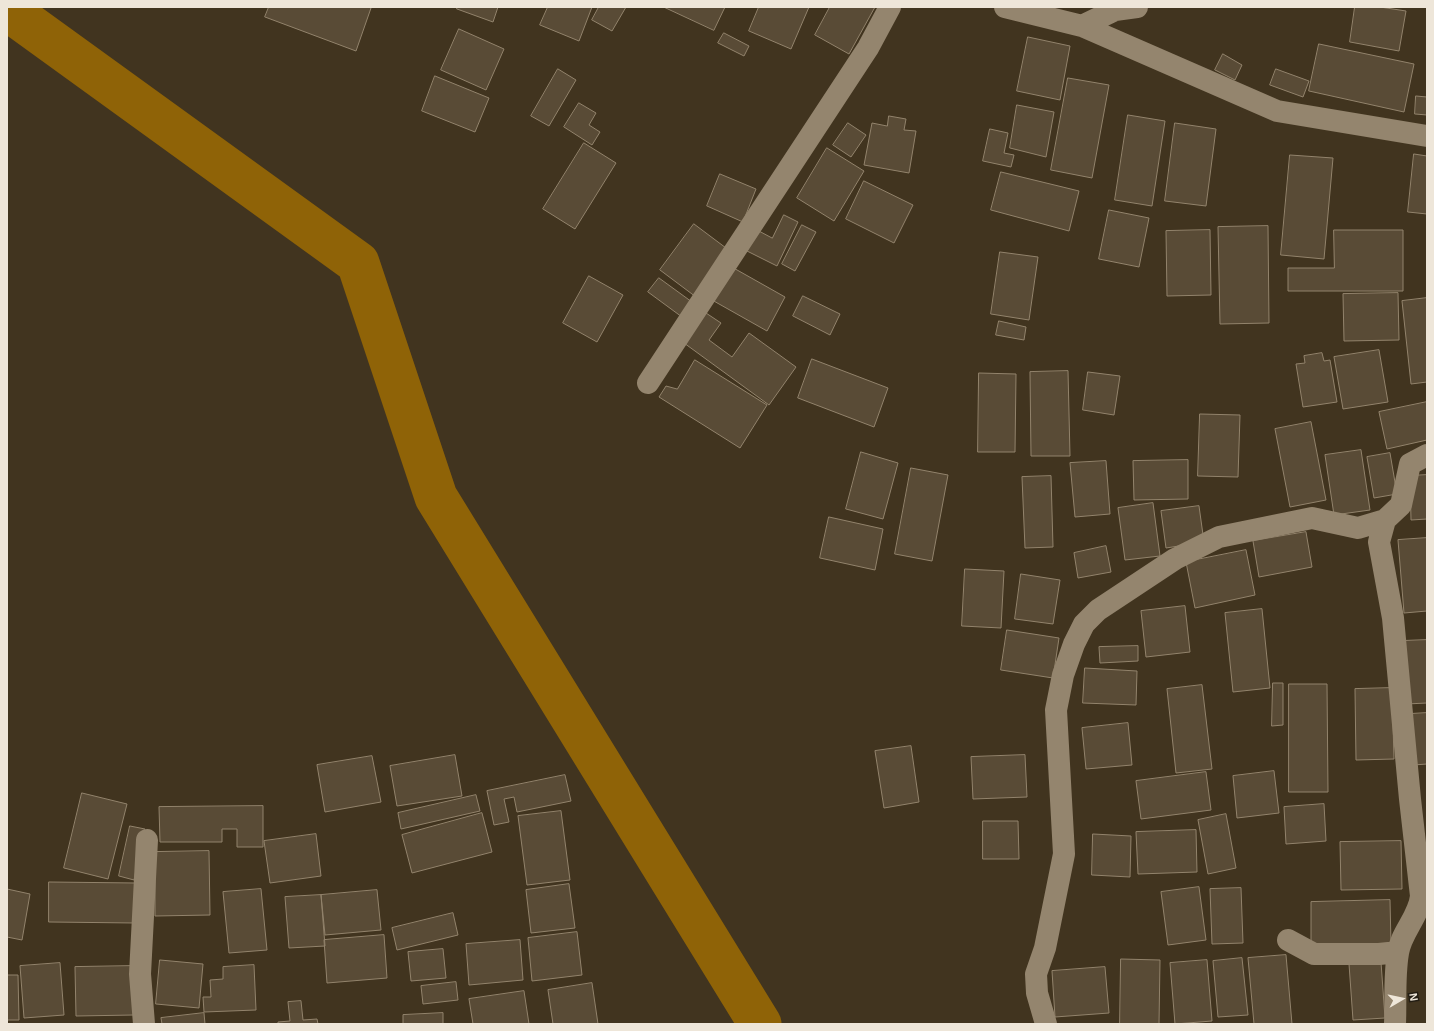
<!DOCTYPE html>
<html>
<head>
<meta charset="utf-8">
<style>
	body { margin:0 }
	#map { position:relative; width:1434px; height:1031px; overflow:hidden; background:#41341f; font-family:Helvetica,sans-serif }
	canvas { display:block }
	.frame { position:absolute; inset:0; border:8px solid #eee6d9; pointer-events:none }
	.north { position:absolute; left:1382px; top:979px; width:40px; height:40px; -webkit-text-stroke:3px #231d13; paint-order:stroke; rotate:81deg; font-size:11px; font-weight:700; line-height:16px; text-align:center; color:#eee6d9 }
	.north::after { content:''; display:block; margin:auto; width:14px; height:18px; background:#eee6d9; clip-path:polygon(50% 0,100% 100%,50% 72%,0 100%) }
</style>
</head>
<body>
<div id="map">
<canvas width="1434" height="1031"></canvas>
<div class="frame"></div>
<div class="north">N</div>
</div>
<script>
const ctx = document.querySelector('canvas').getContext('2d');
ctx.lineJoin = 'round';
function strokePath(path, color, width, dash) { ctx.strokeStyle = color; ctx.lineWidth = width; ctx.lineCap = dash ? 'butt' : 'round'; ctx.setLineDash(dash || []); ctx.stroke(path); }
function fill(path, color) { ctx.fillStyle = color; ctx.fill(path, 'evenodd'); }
const river = new Path2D(`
	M7,9L358,263L436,497L760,1024`);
const building = new Path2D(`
	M269,7H368L371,8L356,51L265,17Z
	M457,7H498L493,22L457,9Z
	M548,7H592L579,41L540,25Z
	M599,7H626L612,31L592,20Z
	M664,7H725L714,30Z
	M759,7H809L791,49L749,31Z
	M830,7H875L849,54L815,35Z
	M1355,7H1380L1406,11L1399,51L1350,42Z
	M459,29L504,49L486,90L441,70Z
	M724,33L749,46L744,56L718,43Z
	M1028,37L1070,46L1060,100L1017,91Z
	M1319,44L1414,64L1404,112L1309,91Z
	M1223,54L1242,65L1235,80L1215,70Z
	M558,69L576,80L549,126L531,116Z
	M1276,69L1309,81L1303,97L1270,85Z
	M435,76L489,98L475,132L422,111Z
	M1068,78L1109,85L1092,178L1051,170Z
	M1416,96L1427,97V115L1415,114Z
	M579,103L596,113L589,125L600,132L592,145L564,127Z
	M1017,105L1054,112L1046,157L1010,148Z
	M1128,115L1165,121L1152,206L1115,200Z
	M889,116L906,119L904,130L916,131L909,173L864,165L872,123L887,126Z
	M848,123L866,135L851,157L833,145Z
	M1175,123L1216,129L1206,206L1165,201Z
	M990,129L1008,133L1004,153L1014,155L1011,167L983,161Z
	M584,143L616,163L575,229L543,209Z
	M827,148L864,171L834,221L797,198Z
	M1414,154L1427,156V214L1408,212Z
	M1290,155L1333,158L1324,259L1281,255Z
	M1001,172L1079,191L1069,231L991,210Z
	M720,174L756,189L743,222L707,206Z
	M864,181L913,205L894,243L846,219Z
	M1109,210L1149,218L1139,267L1099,259Z
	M784,215L798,222L777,266L747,251L757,230L772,238Z
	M694,224L730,251L696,297L660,270Z
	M802,225L816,232L795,271L782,264Z
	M1268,226L1269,323L1220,324L1218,227Z
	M1210,230L1211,295L1167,296L1166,231Z
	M1334,230H1403V291H1288V268H1334Z
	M1000,252L1038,257L1029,320L991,314Z
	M730,266L785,297L767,331L712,300Z
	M589,276L623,295L597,342L563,323Z
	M659,278L692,302L682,317L648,292Z
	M1398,293L1399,340L1344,341L1343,294Z
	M803,296L840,314L830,335L793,316Z
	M1427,298V382L1411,384L1402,301Z
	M706,313L721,323L709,340L732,357L749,333L796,367L769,405L684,343Z
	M999,321L1026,327L1024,340L996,335Z
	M1379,350L1388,402L1343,409L1334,357Z
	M1322,353L1324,361L1330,360L1337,402L1303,407L1296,364L1305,363L1304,356Z
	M812,359L888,388L874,427L798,398Z
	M695,360L767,405L740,448L659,397L666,386L677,389Z
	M1068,371L1070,456H1031L1030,372Z
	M1088,372L1120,376L1114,415L1083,410Z
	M979,373L1016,374L1015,452H978Z
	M1427,402V440L1387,449L1379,412Z
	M1200,414L1240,415L1238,477L1198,476Z
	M1311,422L1326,500L1290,507L1275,429Z
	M1361,450L1370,510L1334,515L1325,455Z
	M861,452L898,463L883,519L846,509Z
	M1390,453L1397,494L1374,498L1367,457Z
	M1188,460V499L1134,500L1133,461Z
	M1106,461L1110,514L1075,517L1070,463Z
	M911,468L948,475L932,561L895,554Z
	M1427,475V519L1411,520L1410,476Z
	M1051,476L1053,547L1025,548L1022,477Z
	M1153,503L1160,556L1125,560L1118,508Z
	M1199,506L1204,542L1166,548L1161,511Z
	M829,517L883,529L875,570L820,558Z
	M1306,532L1312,567L1259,577L1253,541Z
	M1427,538V611L1404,613L1398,540Z
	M1106,546L1111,572L1078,578L1074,553Z
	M1246,550L1255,595L1195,608L1186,562Z
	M965,569L1004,571L1001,628L962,626Z
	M1021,574L1060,580L1053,624L1015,619Z
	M1185,606L1190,652L1146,657L1141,611Z
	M1262,609L1270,688L1233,692L1225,613Z
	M1007,630L1059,638L1053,678L1001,670Z
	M1427,640V703L1406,704L1402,641Z
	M1138,646V661L1100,663L1099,647Z
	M1085,668L1137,671L1136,705L1083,703Z
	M1273,683H1283V725L1272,726Z
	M1289,684H1327L1328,792H1289Z
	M1202,685L1212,769L1176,773L1167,689Z
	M1392,688L1394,759L1356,760L1355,689Z
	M1427,713V764L1413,765L1410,714Z
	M1128,723L1132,765L1086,769L1082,728Z
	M911,746L919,802L884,808L875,751Z
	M455,755L462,796L397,806L390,766Z
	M1025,755L1027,797L973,799L971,757Z
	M372,756L381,802L325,812L317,765Z
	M1274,771L1279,813L1237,818L1233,776Z
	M1206,772L1211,810L1141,819L1136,781Z
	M565,775L571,801L517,812L514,797L504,799L509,822L494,825L487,791Z
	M82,793L127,804L108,879L64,868Z
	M476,795L480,811L401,829L398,813Z
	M1324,804L1326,841L1286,844L1284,807Z
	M263,806V847H237V829H222V842H160L159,807Z
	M561,811L570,880L527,885L518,816Z
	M482,813L492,852L412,873L402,835Z
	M1226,814L1236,868L1208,874L1198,820Z
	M983,821H1018L1019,859H983Z
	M130,826L145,829L134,880L119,876Z
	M1196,830L1197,872L1138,874L1136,832Z
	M316,834L321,876L270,883L264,841Z
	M1093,834L1131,836L1130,877L1092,875Z
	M1401,841L1402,889L1341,890L1340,842Z
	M209,851L210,915L155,916V852Z
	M49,882L136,883L135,923L49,922Z
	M569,884L575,928L531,933L526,890Z
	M1199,887L1206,940L1168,945L1161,892Z
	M1241,888L1243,943L1212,944L1210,889Z
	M7,889L30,894L22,940L7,937Z
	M261,889L267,950L229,953L223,892Z
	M377,890L381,930L325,935L321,895Z
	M321,895L325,946L289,948L285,897Z
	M1390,900L1391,944L1311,946V902Z
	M453,913L458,935L397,950L392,928Z
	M577,932L582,975L532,981L528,938Z
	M384,935L387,978L327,983L324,940Z
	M520,940L523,980L469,985L466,944Z
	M443,949L446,978L411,981L408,952Z
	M1286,955L1292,1024H1254L1248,958Z
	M1242,958L1248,1015L1218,1017L1213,961Z
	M1121,959L1160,960L1159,1024H1120Z
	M160,960L203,964L199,1008L156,1004Z
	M1207,960L1212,1021L1175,1024L1170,963Z
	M1381,962L1385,1018L1353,1020L1349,964Z
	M60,963L64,1015L24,1018L20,966Z
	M254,965L256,1010L204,1012L203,997H211L210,980L223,979V967Z
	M133,966L134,1015L76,1016L75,967Z
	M1105,967L1109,1013L1055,1017L1052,971Z
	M7,975H18L19,1020H7Z
	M456,982L458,1000L423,1004L421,986Z
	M592,983L598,1024H553L548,990Z
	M524,991L529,1024H473L469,999Z
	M301,1001L303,1020L317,1019L318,1024H278V1022L290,1021L288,1002Z
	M204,1013L205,1024H162L161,1018Z
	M443,1013V1024H403V1015Z`);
const minor = new Path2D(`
	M1005,7L1082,26L1277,111L1427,136
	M1082,26L1115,10L1137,7
	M648,383L868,48L890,7
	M1385,520L1379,542L1393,618L1410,799L1421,896C1419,917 1401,932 1398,953C1394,976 1396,1001 1395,1024
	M1288,940L1314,954H1379L1398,952
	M144,1024L140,974L147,840
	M1046,1024L1037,993L1036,974L1045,948L1064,854L1056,710L1063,675L1074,644L1084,624L1098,610L1175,559L1219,537L1312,518L1358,528L1385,520L1401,505L1410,464L1427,455`);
strokePath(river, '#8f6307', 43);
fill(building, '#594b36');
strokePath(building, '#92836c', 1);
strokePath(minor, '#94856e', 22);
</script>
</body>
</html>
